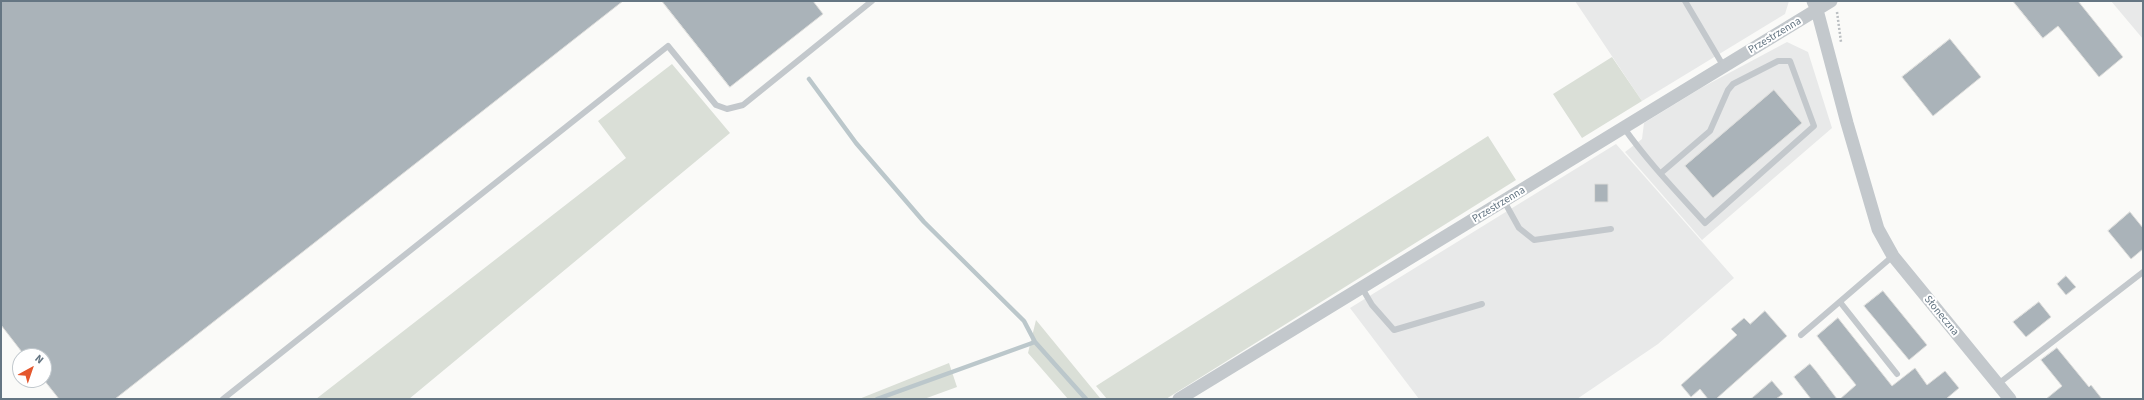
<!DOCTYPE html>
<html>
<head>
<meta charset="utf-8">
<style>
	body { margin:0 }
	#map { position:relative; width:2144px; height:400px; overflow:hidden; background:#fafaf8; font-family:"Source Sans 3",sans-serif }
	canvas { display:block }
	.frame { position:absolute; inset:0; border:2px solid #657683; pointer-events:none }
	.north { position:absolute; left:12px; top:348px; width:40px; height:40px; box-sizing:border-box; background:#fff; border:1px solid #c1c8cd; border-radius:50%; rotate:40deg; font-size:11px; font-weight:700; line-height:16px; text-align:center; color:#657683 }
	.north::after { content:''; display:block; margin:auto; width:14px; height:18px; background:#e4572e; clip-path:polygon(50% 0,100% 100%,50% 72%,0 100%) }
</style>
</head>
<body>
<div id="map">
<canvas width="2144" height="400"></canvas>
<div class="frame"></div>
<div class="north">N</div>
</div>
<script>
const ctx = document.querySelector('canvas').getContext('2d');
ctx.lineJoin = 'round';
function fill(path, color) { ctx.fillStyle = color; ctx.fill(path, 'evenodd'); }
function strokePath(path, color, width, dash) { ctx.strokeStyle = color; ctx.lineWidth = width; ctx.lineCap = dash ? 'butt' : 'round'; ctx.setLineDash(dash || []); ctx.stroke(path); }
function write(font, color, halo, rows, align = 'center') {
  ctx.font = font + ' "Source Sans 3",sans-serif'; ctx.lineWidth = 4; ctx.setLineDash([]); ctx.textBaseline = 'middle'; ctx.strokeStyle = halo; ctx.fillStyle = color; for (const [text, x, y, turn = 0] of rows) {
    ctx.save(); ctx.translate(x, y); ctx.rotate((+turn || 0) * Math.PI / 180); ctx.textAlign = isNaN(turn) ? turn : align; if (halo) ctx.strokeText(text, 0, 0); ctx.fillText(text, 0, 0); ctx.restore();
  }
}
const built = new Path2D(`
	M1575,1H1789L1785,14L1642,101Z
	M2111,1H2143V39Z
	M1787,42L1808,52L1832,128L1702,240L1625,152L1642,139L1644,123L1701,88Z
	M1616,144L1734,278L1658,344L1577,399H1419L1350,308Z`);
const green = new Path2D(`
	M1612,57L1642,101L1582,138L1553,94Z
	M672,64L730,133L409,399H316L626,158L598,121Z
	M1488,136L1516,180L1166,399H1107L1096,386Z
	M1036,320L1100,398L1101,399H1068L1028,353Z
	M949,363L957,387L924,399H859Z`);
const stream = new Path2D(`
	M809,79L856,143L924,222L1024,321L1035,342
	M877,399L1035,342L1086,399`);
const building = new Path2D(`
	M1,1H623L115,399H59L44,380V356H25L1,325Z
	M662,1H813L823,14L730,87Z
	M2013,1H2078L2123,57L2099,77L2058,26L2043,38Z
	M1950,39L1981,77L1933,116L1902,77Z
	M1774,90L1802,123L1713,198L1685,166Z
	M1595,184H1608V202H1595Z
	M2130,212L2143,228V249L2131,259L2108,231Z
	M2066,276L2076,287L2066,295L2057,284Z
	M1883,291L1927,345L1909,360L1864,306Z
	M2039,302L2051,317L2026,337L2013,322Z
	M1765,311L1787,336L1716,399H1708L1700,389L1691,397L1681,385L1737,335L1731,329L1744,318L1750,324Z
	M1838,318L1892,386L1915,368L1927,385L1945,371L1959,388L1946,399H1840L1856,385L1817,336Z
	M2057,348L2089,387L2091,385L2102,399H2046L2062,386L2041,360Z
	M1810,364L1816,371L1837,399H1811L1794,377Z
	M1772,381L1783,394L1776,399H1751Z`);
const path = new Path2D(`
	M1837,12L1841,42`);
const lane = new Path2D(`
	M1685,1L1724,67
	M1624,128C1648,162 1677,192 1705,223L1814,126L1790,61H1778L1733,84L1728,90L1710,131L1661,173
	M1504,201L1519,228L1534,240L1611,229
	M1362,288L1372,305L1394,330L1482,304
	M1840,302L1897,374
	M1801,335L1893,256
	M1998,384L2143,272
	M223,399L668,46L716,105L727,109L743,105L872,1`);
const street = new Path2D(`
	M1813,1L1817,10L1847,123L1878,229L1893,256L2010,399
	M1179,399L1831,1`);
const streetNames = [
	["Przestrzenna",1775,36,-31],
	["Przestrzenna",1499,205,-31],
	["Słoneczna",1941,316,51]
];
fill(built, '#e8e9e9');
fill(green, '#dadfd7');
strokePath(stream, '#bbc7cb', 4.5);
fill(building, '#aab3b9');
strokePath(building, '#dcdcda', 1);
strokePath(path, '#bbbfc2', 2.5, [2, 2]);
strokePath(lane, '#c3c8cc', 6);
strokePath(street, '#c3c8cc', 13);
write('11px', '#657683', '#fff', streetNames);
</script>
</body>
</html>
